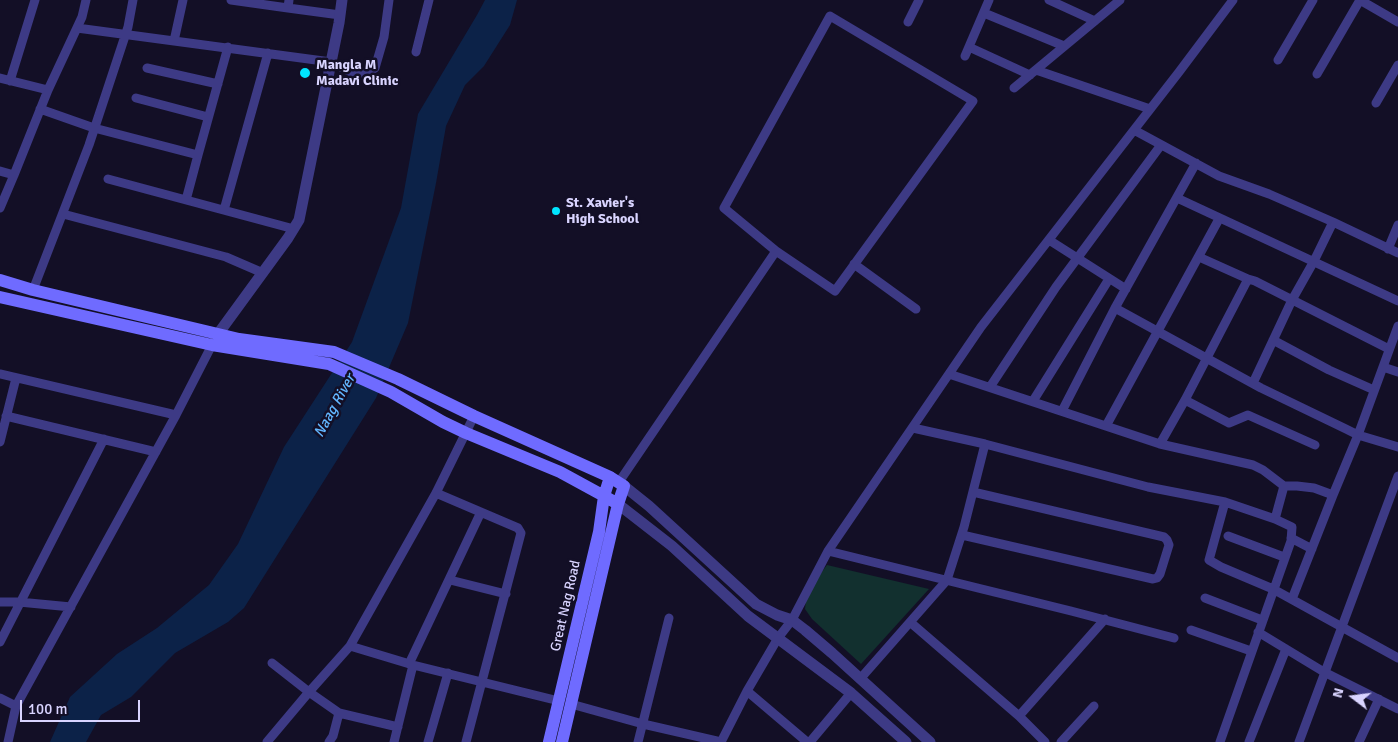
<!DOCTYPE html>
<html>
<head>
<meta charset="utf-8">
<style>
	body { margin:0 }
	#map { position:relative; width:1398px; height:742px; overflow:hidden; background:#130f26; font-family:Signika,sans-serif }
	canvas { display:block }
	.north { position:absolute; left:1328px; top:672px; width:50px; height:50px; -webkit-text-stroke:4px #130f26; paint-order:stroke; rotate:285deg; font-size:14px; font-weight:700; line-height:20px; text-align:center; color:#d9d4ff }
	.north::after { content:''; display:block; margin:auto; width:18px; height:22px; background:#d9d4ff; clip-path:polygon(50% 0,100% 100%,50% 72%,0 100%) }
	.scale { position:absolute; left:20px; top:700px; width:120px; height:22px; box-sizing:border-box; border:2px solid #d9d4ff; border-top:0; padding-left:6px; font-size:15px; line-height:18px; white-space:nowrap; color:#d9d4ff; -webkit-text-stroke:4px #130f26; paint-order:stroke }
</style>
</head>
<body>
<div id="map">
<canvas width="1398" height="742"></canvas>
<div class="north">N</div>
<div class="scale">100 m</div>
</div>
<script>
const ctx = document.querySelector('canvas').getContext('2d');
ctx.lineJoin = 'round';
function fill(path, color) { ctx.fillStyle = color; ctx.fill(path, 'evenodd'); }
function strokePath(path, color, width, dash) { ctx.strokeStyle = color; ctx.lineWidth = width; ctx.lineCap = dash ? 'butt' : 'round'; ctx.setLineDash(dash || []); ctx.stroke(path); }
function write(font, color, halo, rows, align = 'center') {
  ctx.font = font + ' Signika,sans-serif'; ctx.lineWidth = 5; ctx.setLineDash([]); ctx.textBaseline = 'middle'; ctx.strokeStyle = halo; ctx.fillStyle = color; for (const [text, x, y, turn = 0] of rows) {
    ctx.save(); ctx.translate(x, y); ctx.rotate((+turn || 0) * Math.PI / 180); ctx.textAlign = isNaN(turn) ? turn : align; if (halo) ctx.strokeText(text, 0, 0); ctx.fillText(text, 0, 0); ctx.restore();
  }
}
const green = new Path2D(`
	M827,565L929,589L861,664L812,619L805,609L807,591Z`);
const water = new Path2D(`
	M485,0H517L510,25L484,66L465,85L446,126L436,183L408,323L376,398L244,608L228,622L175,653L131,697L101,715L86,742H50L70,697L117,654L157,628L209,585L238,544L284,447L352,342L401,208L418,114L477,15Z`);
const minor = new Path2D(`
	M231,0L288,8L289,0
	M1049,0L1095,21
	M1360,0L1398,22
	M288,8L340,15
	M984,13L1064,46
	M830,16L973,101L835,291L776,251L724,208Z
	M908,22L919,0
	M77,28L331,62C350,71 355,79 375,68L384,37L389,0
	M174,41L183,0
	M969,47L1030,75
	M416,52L429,0
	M965,56L989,0
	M1278,60L1313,0
	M147,68L218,84
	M1036,70L1150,109
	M1317,74L1360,0
	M0,78L48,90L14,175
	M10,81L35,0
	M1014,88L1120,0
	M48,90L82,17L86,0
	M136,98L208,117
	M1376,103L1398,65
	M40,109L94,128L198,155L186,200
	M1134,130L1219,176L1269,194L1333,222L1398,253
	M198,155L228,47
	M0,171L14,175L0,208
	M108,179L294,229
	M1177,198L1398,301
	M224,210L268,53
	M63,214L226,257L263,273
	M1049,240L1126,289
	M1388,249L1398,225
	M1199,257L1248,279L1255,281L1389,349
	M854,264L916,309
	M33,290L89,145L128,27L133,0
	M1115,308L1261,388L1346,429L1358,435L1398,447
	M1273,340L1329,370L1374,390
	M1383,367L1398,372
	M0,374L176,415
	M949,374L1160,444L1253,465L1263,470L1284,486H1297L1314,488L1333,495
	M1253,383L1292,300L1314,261L1333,222
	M990,387L1056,287L1161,145
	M1185,400L1229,423L1248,415L1315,445
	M1033,401L1109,279
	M1062,411L1115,308L1196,163
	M6,416L156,452
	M1106,426L1219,219
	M913,428L985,444L1148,487L1225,502L1275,519L1292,527L1291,541L1220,742
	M0,442L16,378
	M1160,444L1185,400L1248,279
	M619,482L776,251
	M436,493L518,528L521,533L466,742
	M1225,502L1209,560L1221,567L1273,589L1398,658
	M1275,519L1284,486
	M962,535L1153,579L1157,578L1160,574L1169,545L1167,540L1164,537L973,492
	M1228,536L1284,557
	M1291,538L1312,549
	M828,551L1071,611L1174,638
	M450,580L506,594
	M1205,598L1262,620
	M1292,599L1333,495L1358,435L1398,326
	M0,602H19L71,607
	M910,622L1019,716L1045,742
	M1191,630L1251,651
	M1258,632L1324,672L1398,709
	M0,642L104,439
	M350,646L413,665L559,701
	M272,663L309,692L339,713L333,736L329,742
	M409,664L481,512
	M860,679L947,580L964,527L985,444
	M747,691L778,638L792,620L828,551L981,327L1179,72L1233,0
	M0,698L16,706
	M571,704L643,724L721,742
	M339,713L398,727
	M1019,716L1105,619
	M8,742L16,706L176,415L214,341
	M267,742L309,692L350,646L436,493L474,416
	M394,742L413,665
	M428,742L448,673
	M638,742L669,618
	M721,742L747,691L807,742
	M810,742L851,693
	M1061,742L1094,706
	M1249,742L1286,649
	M1299,742L1398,476
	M1359,742L1379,699`);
const tertiary = new Path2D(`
	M218,334L288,238L299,220L339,23L342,0
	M624,486L649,506L756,604L777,615L792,620L805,630L832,653L930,742
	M618,504L672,546L748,616L851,693L906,742`);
const secondary = new Path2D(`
	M0,280L33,290L218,334L239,339L334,352L398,379L474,416L610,477L624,486L618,504L562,742
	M0,297L212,345L329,364L391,392L443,422L466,433L560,472L604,496L618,504
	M549,742L599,532L604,496L610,477`);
const markers = [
	[305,73,6,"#00e5ff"],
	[556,211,5,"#00e5ff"]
];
const poiNames = [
	["Mangla M",316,65],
	["Madavi Clinic",316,81],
	["St. Xavier's",566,203],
	["High School",566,219]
];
const streetNames = [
	["Great Nag Road",566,606,-77]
];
const waterNames = [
	["Naag River",335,406,-61]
];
fill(green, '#12302f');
fill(water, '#0c2248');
strokePath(minor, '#3d3a85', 9);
strokePath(tertiary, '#3d3a85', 11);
strokePath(secondary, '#6f6bff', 12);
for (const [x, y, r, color] of markers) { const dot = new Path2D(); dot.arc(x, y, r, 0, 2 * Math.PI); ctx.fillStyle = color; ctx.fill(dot); strokePath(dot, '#130f26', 2); }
write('bold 14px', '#d9d4ff', '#130f26', poiNames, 'left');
write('14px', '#d9d4ff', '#130f26', streetNames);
write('italic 15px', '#62b6ff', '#130f26', waterNames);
</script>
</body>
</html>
